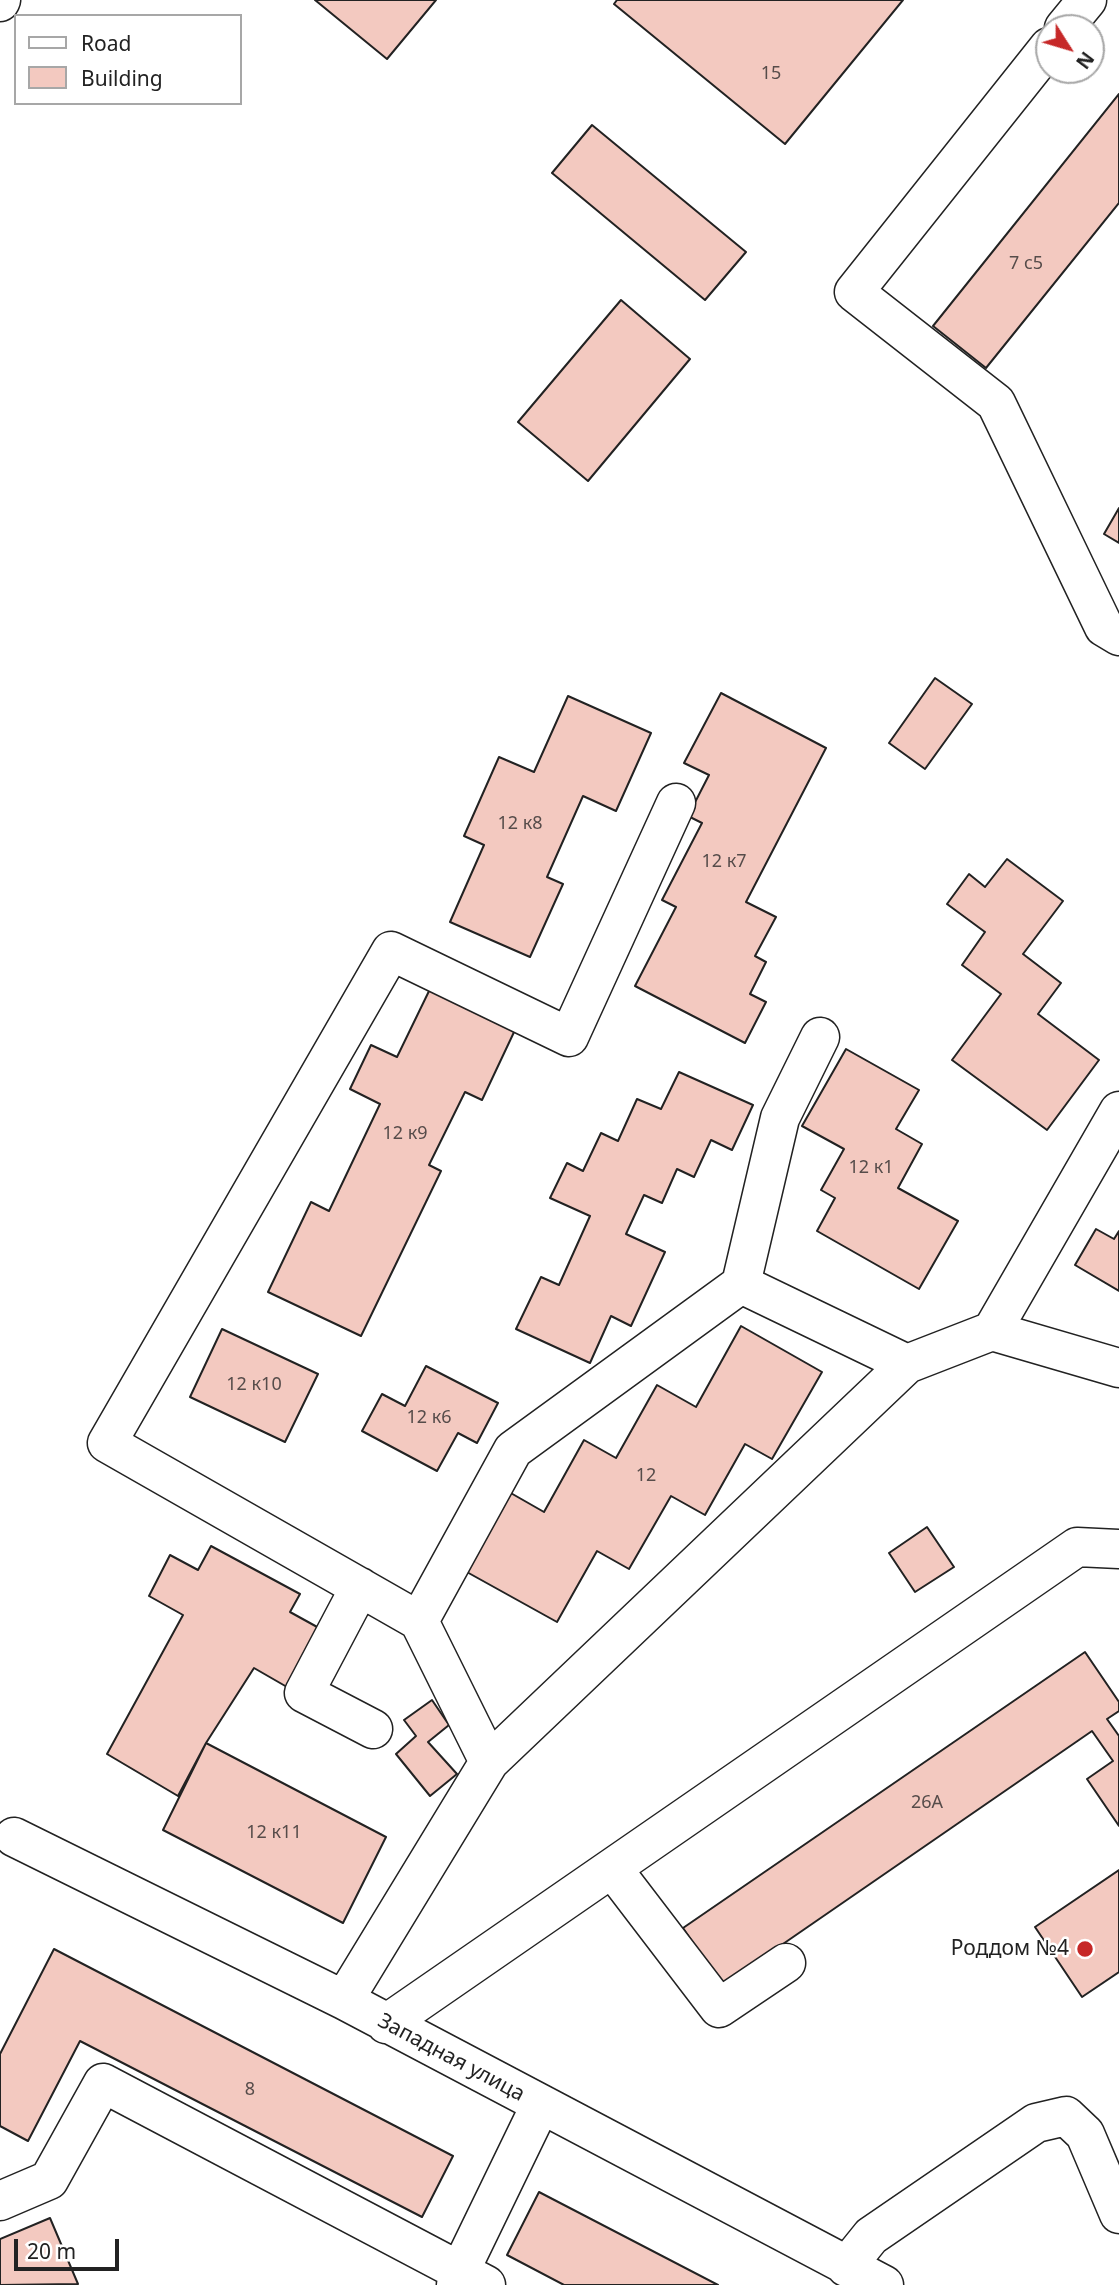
<!DOCTYPE html>
<html>
<head>
<meta charset="utf-8">
<style>
	body { margin:0 }
	#map { position:relative; width:1119px; height:2285px; overflow:hidden; background:#fff; font-family:"Noto Sans",sans-serif }
	canvas { display:block }
	.legend { position:absolute; left:14px; top:14px; width:228px; height:91px; box-sizing:border-box; background:#fff; border:2px solid #a7a7a7; margin:0; padding:9px 12px; list-style:none; font-size:21px; color:#222 }
	.legend li { display:flex; align-items:center; gap:14px; height:35px }
	.legend b { width:35px; border:2px solid #a7a7a7 }
	.north { position:absolute; left:1035px; top:14px; width:70px; height:70px; box-sizing:border-box; background:#fff; border:2px solid #a7a7a7; border-radius:50%; rotate:127deg; font-size:19px; font-weight:700; line-height:28px; text-align:center; color:#222 }
	.north::after { content:''; display:block; margin:auto; width:24px; height:32px; background:#c62828; clip-path:polygon(50% 0,100% 100%,50% 72%,0 100%) }
	.scale { position:absolute; left:14px; top:2239px; width:105px; height:32px; box-sizing:border-box; border:4px solid #222; border-top:0; padding-left:9px; font-size:21px; line-height:24px; white-space:nowrap; color:#222; -webkit-text-stroke:5px #fff; paint-order:stroke }
</style>
</head>
<body>
<div id="map">
<canvas width="1119" height="2285"></canvas>
<ul class="legend">
<li><b style="height:9px;background:#fff"></b>Road</li>
<li><b style="height:19px;background:#f3c9c0"></b>Building</li>
</ul>
<div class="north">N</div>
<div class="scale">20 m</div>
</div>
<script>
const ctx = document.querySelector('canvas').getContext('2d');
ctx.lineJoin = 'round';
function fill(path, color) { ctx.fillStyle = color; ctx.fill(path, 'evenodd'); }
function strokePath(path, color, width, dash) { ctx.strokeStyle = color; ctx.lineWidth = width; ctx.lineCap = dash ? 'butt' : 'round'; ctx.setLineDash(dash || []); ctx.stroke(path); }
function write(font, color, halo, rows, align = 'center') {
  ctx.font = font + ' "Noto Sans",sans-serif'; ctx.lineWidth = 5; ctx.setLineDash([]); ctx.textBaseline = 'middle'; ctx.strokeStyle = halo; ctx.fillStyle = color; for (const [text, x, y, turn = 0] of rows) {
    ctx.save(); ctx.translate(x, y); ctx.rotate((+turn || 0) * Math.PI / 180); ctx.textAlign = isNaN(turn) ? turn : align; if (halo) ctx.strokeText(text, 0, 0); ctx.fillText(text, 0, 0); ctx.restore();
  }
}
const building = new Path2D(`
	M315,0H436L387,59Z
	M617,0H903L785,144L614,4Z
	M1119,94V203L986,368L933,326Z
	M592,125L746,252L705,300L552,173Z
	M621,300L690,359L588,481L518,422Z
	M1119,508V543L1104,534Z
	M935,678L972,704L925,769L889,743Z
	M721,693L826,748L746,902L776,917L755,956L766,962L750,994L766,1002L745,1043L635,986L676,907L662,900L702,823L688,816L709,775L684,763Z
	M568,696L651,733L616,811L583,796L547,877L563,884L530,957L450,922L484,845L464,836L499,757L534,772Z
	M1007,859L1063,901L1023,954L1061,983L1038,1014L1099,1060L1047,1130L952,1060L1001,994L962,965L985,932L947,904L969,874L985,887Z
	M430,989L515,1030L482,1100L465,1092L429,1165L441,1171L361,1336L268,1292L311,1202L329,1211L380,1104L350,1089L371,1045L397,1057Z
	M846,1049L919,1090L896,1129L922,1144L898,1188L958,1221L919,1289L817,1231L835,1198L821,1190L844,1149L802,1126Z
	M679,1072L753,1105L732,1150L711,1140L694,1177L677,1169L662,1203L644,1195L626,1234L665,1252L631,1326L611,1316L590,1363L516,1329L541,1277L559,1285L590,1216L550,1198L567,1163L583,1171L601,1133L618,1141L637,1099L661,1109Z
	M1096,1229L1114,1239L1119,1231V1291L1075,1265Z
	M741,1326L822,1372L772,1459L745,1444L705,1515L671,1496L629,1569L597,1551L557,1622L465,1571L509,1492L544,1512L584,1440L616,1458L657,1385L696,1407Z
	M222,1329L318,1374L285,1442L190,1397Z
	M426,1366L498,1403L477,1443L458,1433L437,1471L362,1431L382,1394L405,1406Z
	M927,1527L954,1567L915,1592L889,1553Z
	M211,1546L300,1594L290,1612L319,1628L287,1687L254,1668L206,1743L178,1796L107,1754L183,1615L149,1596L170,1555L198,1570Z
	M1085,1652L1119,1702V1711L1107,1719L1119,1736V1826L1087,1779L1113,1761L1092,1731L722,1986L683,1928Z
	M432,1700L449,1725L428,1742L457,1774L430,1796L396,1754L416,1736L404,1720Z
	M206,1743L386,1837L343,1923L163,1830Z
	M1119,1870V1972L1082,1997L1035,1927Z
	M54,1949L453,2156L422,2217L80,2041L28,2141L0,2126V2054Z
	M539,2192L718,2285H564L507,2255Z
	M50,2218L78,2284L0,2285V2239Z`);
const minor = new Path2D(`
	M0,2L1,0
	M1064,28L1087,0
	M1049,47L854,292L996,403L1104,627L1119,636
	M741,1284L780,1118L820,1037
	M992,1331L1119,1368
	M360,1587L304,1693L373,1729
	M419,1621L513,1450L741,1284L907,1364
	M489,1762L907,1364L992,1331L1119,1111
	M14,1837L344,2000L884,2285
	M612,1868L719,2008L786,1963
	M344,2000L489,1762L419,1621L107,1443L391,951L569,1037L676,803
	M386,2024L1077,1547L1119,1549
	M0,2201L49,2180L103,2083L486,2285
	M846,2267L871,2236L1036,2123L1066,2116L1085,2134L1119,2214
	M456,2285L460,2271L540,2106`);
const markers = [
	[1085,1949,9,"#c62828"]
];
const numberNames = [
	["15",771,74],
	["7 с5",1026,264],
	["12 к8",520,824],
	["12 к7",724,862],
	["12 к9",405,1134],
	["12 к1",871,1168],
	["12 к10",254,1385],
	["12 к6",429,1418],
	["12",646,1476],
	["26А",927,1803],
	["12 к11",274,1833],
	["8",250,2090]
];
const poiNames = [
	["Роддом №4",1069,1949]
];
const streetNames = [
	["Западная улица",451,2058,28]
];
fill(building, '#f3c9c0');
strokePath(building, '#222', 2);
strokePath(minor, '#222', 41);
strokePath(minor, '#fff', 38);
for (const [x, y, r, color] of markers) { const dot = new Path2D(); dot.arc(x, y, r, 0, 2 * Math.PI); ctx.fillStyle = color; ctx.fill(dot); strokePath(dot, '#fff', 2.5); }
write('18px', '#564c4a', null, numberNames);
write('21px', '#222', '#fff', poiNames, 'right');
write('21px', '#222', '#fff', streetNames);
</script>
</body>
</html>
